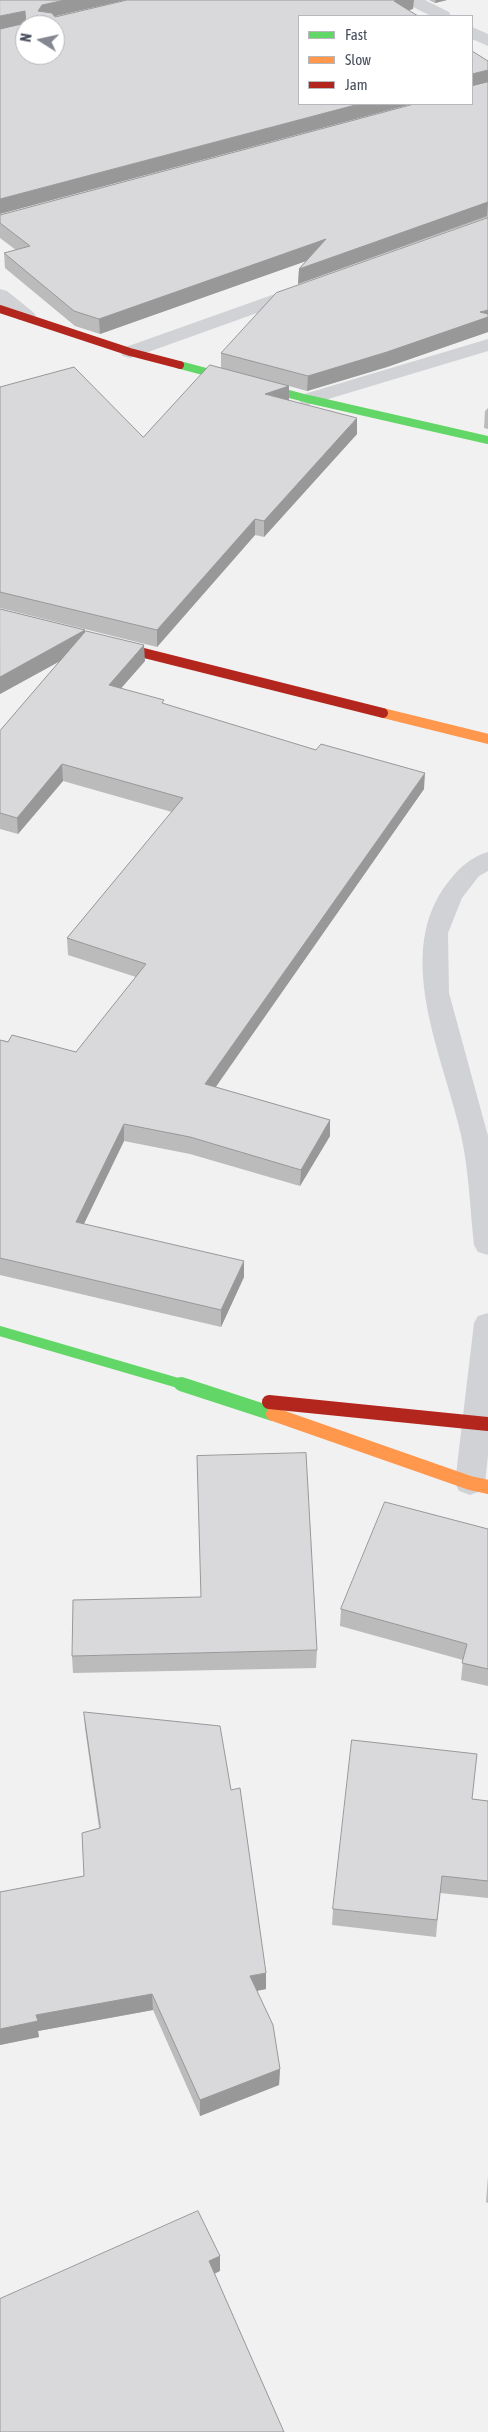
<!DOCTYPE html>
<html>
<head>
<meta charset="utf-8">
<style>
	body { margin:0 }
	#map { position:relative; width:488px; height:2432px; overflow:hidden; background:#f2f1f1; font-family:"Asap Condensed",sans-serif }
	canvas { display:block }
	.legend { position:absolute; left:298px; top:15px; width:175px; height:90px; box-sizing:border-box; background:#fff; border:1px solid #b6b8be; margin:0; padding:6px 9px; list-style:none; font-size:15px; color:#494e5d }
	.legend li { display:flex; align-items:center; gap:10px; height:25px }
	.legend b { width:25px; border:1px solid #b6b8be }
	.north { position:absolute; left:15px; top:15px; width:50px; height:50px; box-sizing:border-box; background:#fff; border:1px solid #b6b8be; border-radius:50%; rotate:280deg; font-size:14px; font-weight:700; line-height:20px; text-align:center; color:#494e5d }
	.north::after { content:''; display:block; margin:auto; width:18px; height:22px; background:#848791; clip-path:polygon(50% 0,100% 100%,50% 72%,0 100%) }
</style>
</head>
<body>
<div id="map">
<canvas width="488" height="2432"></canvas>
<ul class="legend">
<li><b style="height:6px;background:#63d668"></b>Fast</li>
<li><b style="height:6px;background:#ff974d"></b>Slow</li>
<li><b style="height:6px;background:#b3261e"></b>Jam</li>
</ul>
<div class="north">N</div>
</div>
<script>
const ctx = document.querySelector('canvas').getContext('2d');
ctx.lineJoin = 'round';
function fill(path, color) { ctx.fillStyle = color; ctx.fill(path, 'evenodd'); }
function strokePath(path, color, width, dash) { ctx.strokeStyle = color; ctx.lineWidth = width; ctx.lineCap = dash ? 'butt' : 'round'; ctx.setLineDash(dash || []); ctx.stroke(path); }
const street = new Path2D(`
	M405,0H425L449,12L451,16H431L407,4Z
	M472,27L488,34V46L472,39Z
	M303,284L310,286L313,290L310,294L137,356L130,358L123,356L120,352L123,348Z
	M0,289L7,291L33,312L36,316L33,320H19L0,305Z
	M488,339V351L315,403L308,405L301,403L298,399L301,395Z
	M488,852V871L479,876L462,898L448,933L449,993L488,1136V1255L478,1252L474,1245C470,1209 469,1171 461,1135C444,1057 391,953 449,881C460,867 471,857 488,852Z
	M488,1313V1455L485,1483L481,1491L470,1495L459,1491L455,1483L474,1323L478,1316Z`);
const fastFar2 = new Path2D(`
	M180,365L308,399L488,440`);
const fastFar1 = new Path2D(`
	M0,1331L185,1385`);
const fast = new Path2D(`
	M181,1384L273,1414`);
const slowFar1 = new Path2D(`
	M383,713L488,739`);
const slow = new Path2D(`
	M273,1414L470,1483L488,1487`);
const jamFar2 = new Path2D(`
	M0,309L130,352L180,365`);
const jamFar1 = new Path2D(`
	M108,644L383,713`);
const jam = new Path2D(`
	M269,1402L488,1424`);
const wall = new Path2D(`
	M429,0H447L435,3Z
	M488,61V217L298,284L299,269L306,261L100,334L75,326L5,268L4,253L16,250L0,238V215L472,104Z
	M488,218V332L387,367L307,391L289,386V400L357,434L264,537L255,535L157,647L0,608V387L143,437L221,368V353Z
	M488,408V429L484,428L485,411Z
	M0,609L85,630V632L145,661L121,688L164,704L424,789L215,1087L330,1120V1136L300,1186L190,1154L124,1141L84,1224L244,1277L221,1327L0,1275V1040L76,1052L136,977L68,955L67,938L172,812L63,781L18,834L0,829V731L61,660L0,694Z
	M488,1529V1686L461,1680L463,1660L340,1626L341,1609Z
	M317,1650L316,1668L73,1673L72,1656Z
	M84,1712L266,1989L257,1991L280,2069L279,2085L200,2116L153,2010L38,2031L39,2037L0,2045L84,1876L99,1828L85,1728Z
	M472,1799L488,1801V1898L440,1893L436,1937L332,1925L333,1909Z
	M488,2176V2203L486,2202Z`);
const shadedWall = new Path2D(`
	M65,0H126L43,19L38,11L42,5Z
	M397,0H414L413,9L394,15V1Z
	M436,0H447L435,3Z
	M25,11L26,25L0,30V16Z
	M488,70V84L472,88V74Z
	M359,104H412L0,214V199Z
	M488,202L487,216L298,284L299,269Z
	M326,239V254L100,334L99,319Z
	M488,310V332L387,367L307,391L308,376Z
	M289,386V402L265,394Z
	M357,418V434L264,537V521Z
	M255,519V535L157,647V630Z
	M85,630L86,647L0,694V677Z
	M144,645L145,661L110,701L109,685Z
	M62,764L63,781L18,834L17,818Z
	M425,773L424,789L206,1101L205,1084Z
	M330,1120V1136L300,1186L301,1170Z
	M124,1124V1141L77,1238L76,1222Z
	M244,1261V1277L221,1327V1310Z
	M266,1973V1989L250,1992V1976Z
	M152,1994L153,2010L38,2031L39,2037L0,2045V2029L36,2015Z
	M280,2069L279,2085L200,2116V2100Z
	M220,2256V2271L210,2276L209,2261Z`);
const building = new Path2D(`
	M0,0H65L42,5L38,11L52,13L55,17L127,0H397L394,1L418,16H299V104H359L0,199V29L26,23L25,11L0,16ZM25,25H55V55H25Z
	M472,51L488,61V70L472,74Z
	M488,82V202L299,269L326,239L99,319L74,311L4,253L30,246L0,223V215L414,104H472V86Z
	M488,218V310L480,312L488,314V317L387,352L308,376L221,353L276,293Z
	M210,365L289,386L265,394L357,418L264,521L255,519L157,630L0,592V387L74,367L143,437Z
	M0,609L85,630L0,677Z
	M86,631L144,645L109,685L164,700L162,703L316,750L321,744L425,773L205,1084L330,1120L301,1170L190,1137L124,1124L76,1222L244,1261L221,1310L0,1258V1040L8,1042L12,1035L76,1052L146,964L67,938L183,798L62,764L17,818L0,813V731Z
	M306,1453L317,1650L72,1656L73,1600L201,1597L197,1456Z
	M385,1502L488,1529V1669L462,1663L467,1644L341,1609Z
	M84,1712L220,1726L231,1790L240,1788L266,1973L250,1976L273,2025L280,2069L200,2100L152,1994L36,2015L38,2021L0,2029V1892L84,1876L82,1833L100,1828Z
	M352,1740L477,1754L472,1799L488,1801V1881L442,1876L437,1920L333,1909Z
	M198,2211L220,2256L209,2261L284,2432H0V2299Z`);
fill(street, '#d0d2d5');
strokePath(fastFar2, '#63d668', 8);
strokePath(fastFar1, '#63d668', 10);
strokePath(fast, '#63d668', 14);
strokePath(slowFar1, '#ff974d', 10);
strokePath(slow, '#ff974d', 14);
strokePath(jamFar2, '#b3261e', 8);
strokePath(jamFar1, '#b3261e', 10);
strokePath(jam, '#b3261e', 14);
fill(wall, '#bbbbbc');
fill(shadedWall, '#989899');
fill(building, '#d9d9db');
strokePath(building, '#989899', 1);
</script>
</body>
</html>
